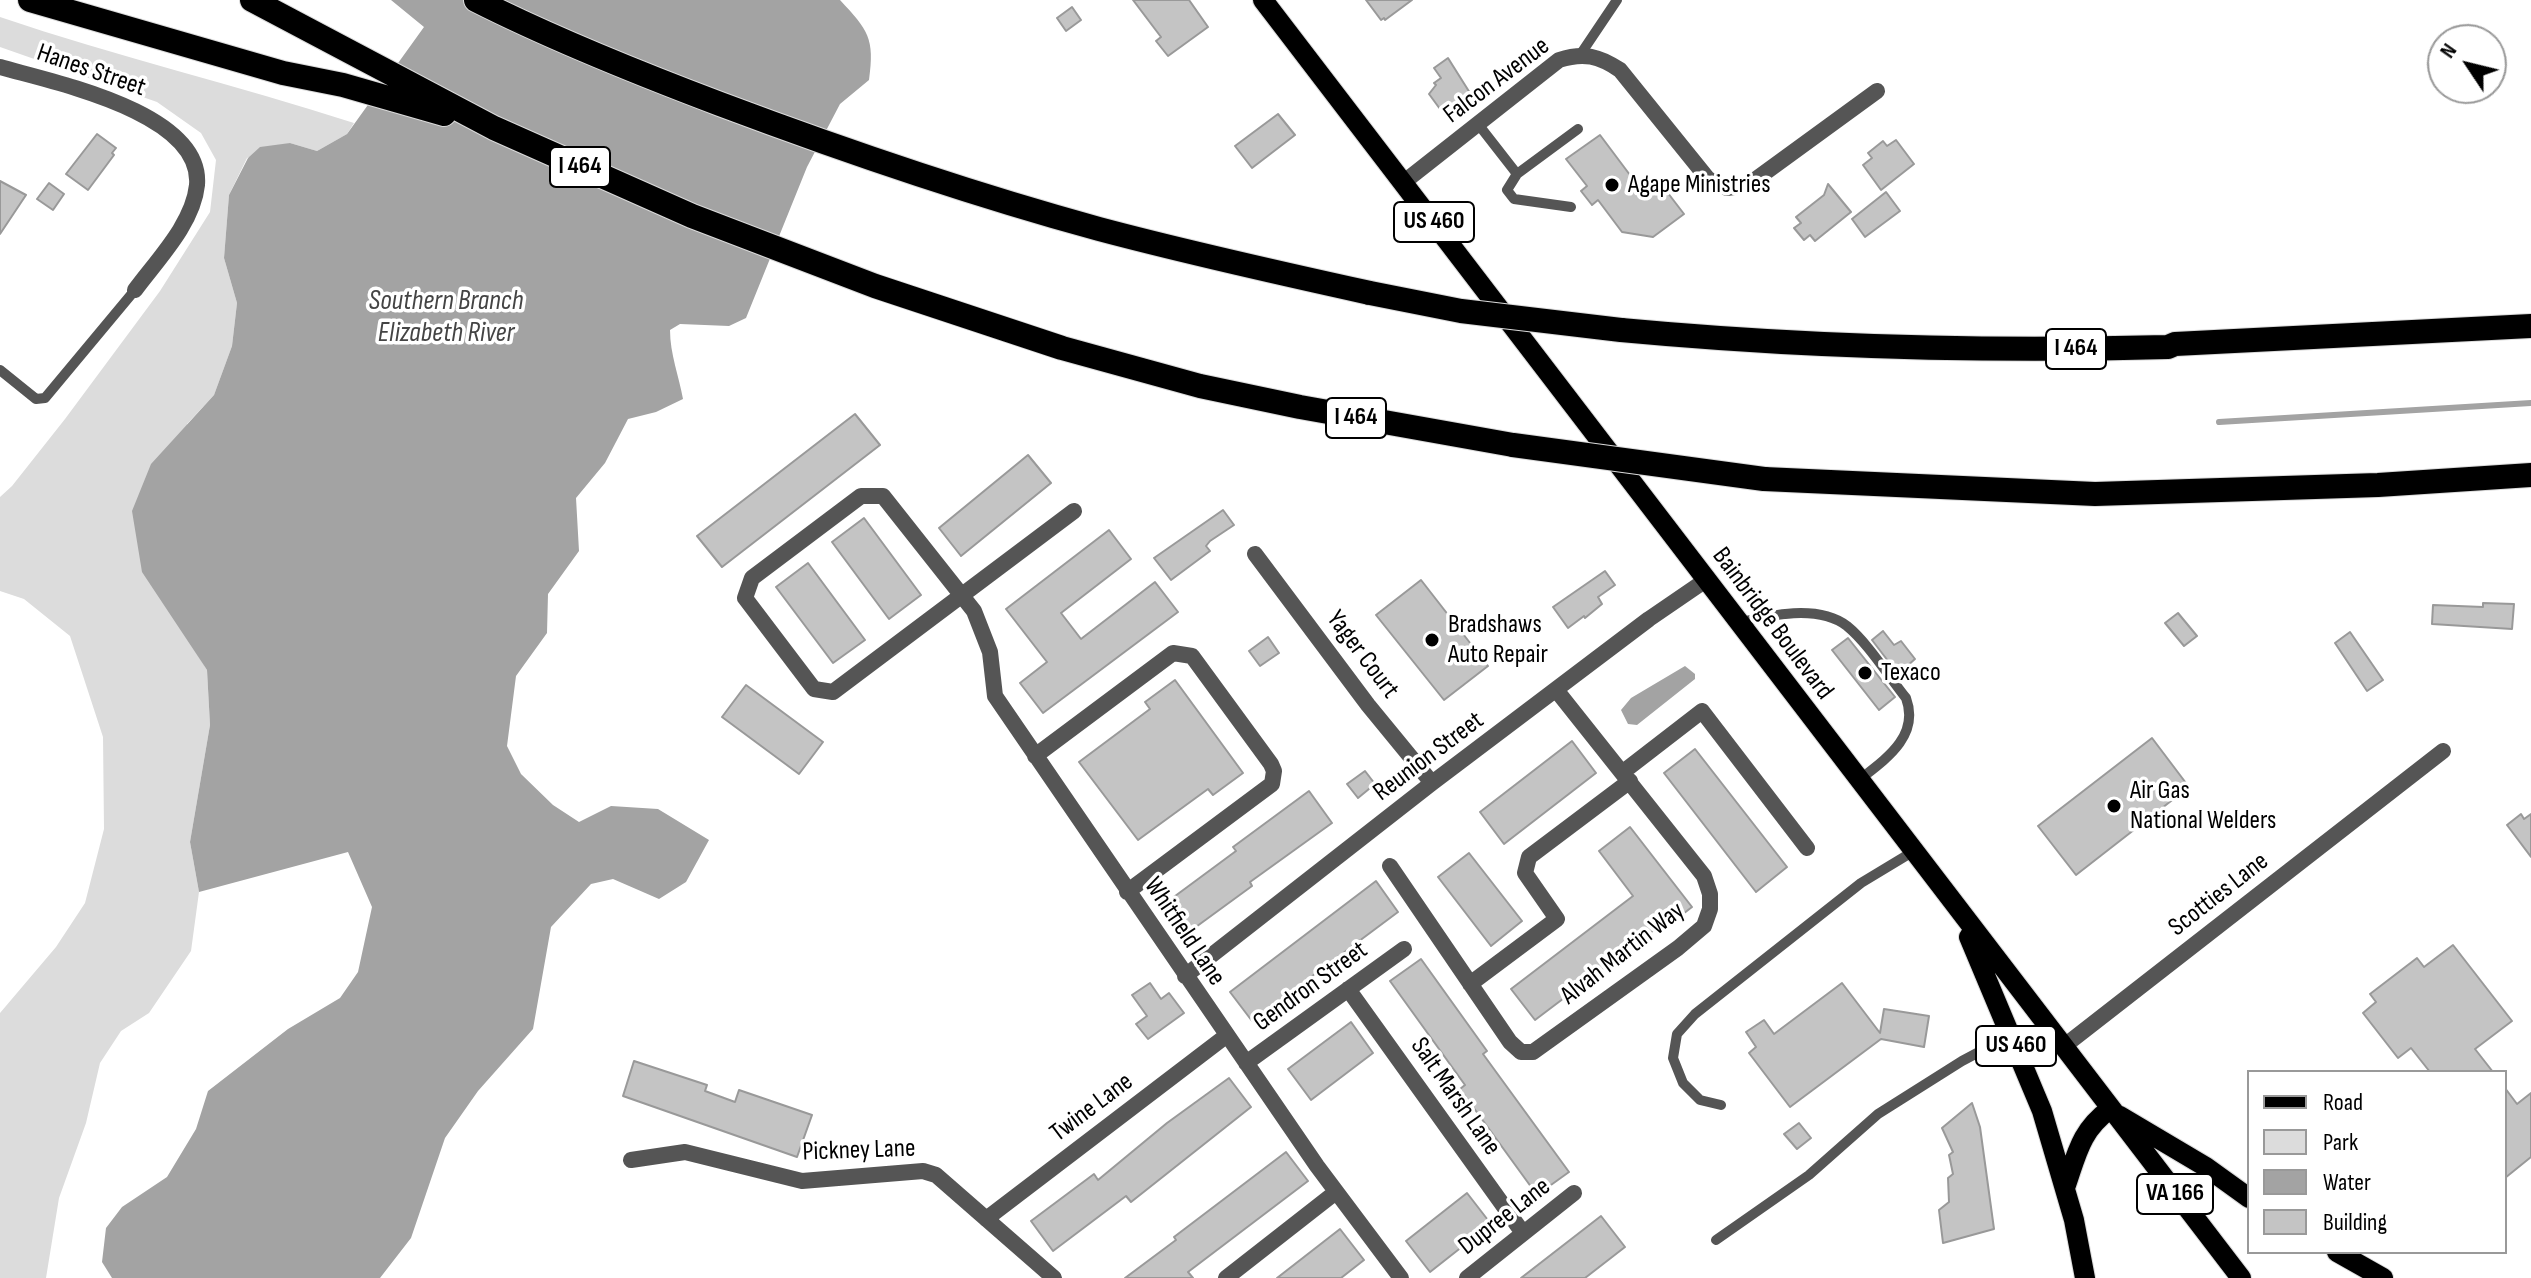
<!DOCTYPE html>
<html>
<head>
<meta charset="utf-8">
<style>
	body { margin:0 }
	#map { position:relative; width:2531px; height:1278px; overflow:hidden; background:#fff; font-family:"Sofia Sans Condensed",sans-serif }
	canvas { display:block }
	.legend { position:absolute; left:2247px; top:1070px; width:260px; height:184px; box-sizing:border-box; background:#fff; border:2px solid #999; margin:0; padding:10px 14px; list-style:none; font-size:24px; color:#000 }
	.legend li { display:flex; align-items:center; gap:16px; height:40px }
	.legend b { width:40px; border:2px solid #999 }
	.north { position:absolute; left:2427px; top:24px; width:80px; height:80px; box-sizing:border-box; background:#fff; border:2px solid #999; border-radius:50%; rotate:305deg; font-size:22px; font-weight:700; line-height:32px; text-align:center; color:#000 }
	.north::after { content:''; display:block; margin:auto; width:28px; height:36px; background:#000; clip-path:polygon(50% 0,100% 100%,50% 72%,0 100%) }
</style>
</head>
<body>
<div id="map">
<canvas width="2531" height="1278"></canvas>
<ul class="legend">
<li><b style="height:10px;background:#000"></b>Road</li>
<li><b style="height:22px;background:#dcdcdc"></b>Park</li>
<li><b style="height:22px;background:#a3a3a3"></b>Water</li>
<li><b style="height:22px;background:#c4c4c4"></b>Building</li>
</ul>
<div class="north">N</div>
</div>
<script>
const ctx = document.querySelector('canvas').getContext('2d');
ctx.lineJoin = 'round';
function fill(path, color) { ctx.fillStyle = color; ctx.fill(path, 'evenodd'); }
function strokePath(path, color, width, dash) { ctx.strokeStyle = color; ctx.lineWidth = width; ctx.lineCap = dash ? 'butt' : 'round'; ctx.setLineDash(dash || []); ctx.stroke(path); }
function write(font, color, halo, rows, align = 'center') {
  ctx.font = font + ' "Sofia Sans Condensed",sans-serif'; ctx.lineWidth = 7; ctx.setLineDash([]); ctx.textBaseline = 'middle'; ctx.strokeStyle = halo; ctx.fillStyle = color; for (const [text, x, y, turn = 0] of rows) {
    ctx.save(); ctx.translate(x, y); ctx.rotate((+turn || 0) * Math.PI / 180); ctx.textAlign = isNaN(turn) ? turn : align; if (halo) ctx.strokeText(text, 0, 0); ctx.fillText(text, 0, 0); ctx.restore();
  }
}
const green = new Path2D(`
	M0,17C117,57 237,85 354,123L347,134L317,151L290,143L247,158L229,195L224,258L237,303L232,346L214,395L187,424L183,631L207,670L210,725L190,842L199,892L191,951L149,1013L121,1031L100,1063L86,1123L59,1198L46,1278H0V1013L56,947L85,903L104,829L103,737L70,636L24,599L0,591V497L12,486L65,419L160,291L210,212L216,160L201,133L157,102L0,47Z`);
const water = new Path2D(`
	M391,0H840C868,30 875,38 869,80L840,104L807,167L746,318L729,326L680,324L670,330C670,354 679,376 683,399L656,412L628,419L605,463L576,498L579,551L548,594L547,633L516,676L507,746L521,774L553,805L579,822L611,806L658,809L709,840L686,882L659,899L613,879L591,884L551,927L533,1029L478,1091L445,1138L411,1238L380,1278H112L102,1262L106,1228L122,1207L167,1177L196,1129L208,1091L288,1029L340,998L358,972L372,907L348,852L199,892L190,842L210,725L207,670L142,572L132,511L151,464L214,395L232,346L237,303L224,258L229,195L248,158L260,147L290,143L317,151L347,134L424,27Z
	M1685,666L1695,674V679L1637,725L1628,724L1621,710L1631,698Z`);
const stream = new Path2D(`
	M2219,422L2531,403`);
const building = new Path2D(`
	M1133,0H1189L1208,27L1168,56L1156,41L1161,37Z
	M1366,0H1412L1385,20L1384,18L1381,20Z
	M1072,7L1081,20L1066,31L1057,18Z
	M1448,58L1470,93L1451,106L1450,105L1440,109L1429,94L1436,85L1434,83L1441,78L1434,68Z
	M1278,114L1295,135L1252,168L1235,146Z
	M97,134L116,148L112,153L114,155L88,190L66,174Z
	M1600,135L1645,195L1661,184L1684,214L1653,237L1622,232L1598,200L1592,205L1581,191L1587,186L1566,159Z
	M1896,140L1914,164L1881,190L1863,165L1872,158L1868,153L1883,141L1887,146Z
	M0,181L26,195L0,234Z
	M49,183L64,194L53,210L37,199Z
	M1828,184L1851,212L1815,241L1810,235L1804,240L1794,228L1801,223L1796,217L1824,195Z
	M1886,192L1900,211L1865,237L1852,219Z
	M855,414L880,445L722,567L697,536Z
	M1028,455L1051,483L961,556L939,528Z
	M1223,510L1234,525L1210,541L1206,546L1210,551L1171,580L1154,558Z
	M864,518L921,595L889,619L832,542Z
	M1109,530L1131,559L1061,613L1081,639L1155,582L1178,612L1043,713L1020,683L1047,662L1006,609Z
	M808,563L865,640L833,663L776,587Z
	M1605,571L1615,585L1598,597L1602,604L1585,618L1584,616L1568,628L1553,607Z
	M1421,580L1488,666L1444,700L1376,615Z
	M2483,603L2514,604L2512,629L2432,624L2433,605L2483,607Z
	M2178,613L2197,636L2184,646L2165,623Z
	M1883,631L1894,645L1901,641L1915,659L1898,674L1872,640Z
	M2350,632L2383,680L2367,691L2335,643Z
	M1268,637L1279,653L1260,666L1249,651Z
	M1848,638L1895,697L1879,710L1832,650Z
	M1175,680L1243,773L1213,795L1208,789L1138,840L1079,762L1150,709L1145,702Z
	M746,685L823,742L799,774L722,717Z
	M2152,738L2189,787L2076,875L2038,826Z
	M1572,741L1596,773L1504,844L1480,812Z
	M1695,749L1787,867L1756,892L1664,773Z
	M1365,771L1375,784L1358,798L1347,784Z
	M1309,791L1332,823L1250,882L1252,886L1189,932L1167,902L1236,851L1233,847Z
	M2521,814L2524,819L2531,814V857L2507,825Z
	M1630,827L1692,907L1661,931L1658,927L1535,1020L1511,989L1633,896L1599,851Z
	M1469,853L1522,921L1491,946L1438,877Z
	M1376,881L1398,912L1252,1021L1230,992Z
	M2453,945L2512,1021L2475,1049L2493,1072H2430L2411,1048L2398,1058L2363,1013L2376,1002L2370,994L2417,958L2424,967Z
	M1421,959L1487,1051L1483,1054L1569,1172L1537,1195L1460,1089L1465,1085L1390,981Z
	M1150,983L1161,999L1169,993L1184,1013L1148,1039L1136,1024L1147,1016L1132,995Z
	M1842,983L1880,1033L1884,1009L1929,1016L1924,1047L1881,1039L1790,1107L1749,1053L1756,1047L1746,1032L1764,1020L1774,1034Z
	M1351,1022L1373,1053L1311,1100L1288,1069Z
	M634,1061L707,1085L705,1091L735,1102L739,1090L812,1115L797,1157L623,1096Z
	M1229,1078L1251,1107L1131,1202L1126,1196L1053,1251L1031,1221L1094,1174L1098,1180L1167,1123Z
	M2505,1088L2517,1104L2531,1093V1157L2505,1178Z
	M1972,1103L1980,1127L1994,1229L1943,1243L1939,1210L1949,1202L1948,1178L1953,1174L1949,1155L1953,1152L1942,1128Z
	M1799,1123L1811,1138L1797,1149L1784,1134Z
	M1286,1152L1308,1181L1188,1272L1193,1278H1125L1176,1240L1174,1237Z
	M1467,1193L1491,1224L1430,1272L1406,1241Z
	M1601,1216L1625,1247L1585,1278H1521Z
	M1340,1229L1364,1260L1341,1278H1277Z`);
const lane = new Path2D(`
	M1580,55L1617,0
	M1478,124L1517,174
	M1571,207L1514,199L1507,190L1517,174L1578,129
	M0,370L36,399L45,398L135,290
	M1738,623C1770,615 1818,604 1847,626C1868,643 1889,677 1906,698C1920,736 1886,759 1859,780
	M1721,1105L1700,1100L1683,1083L1673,1058L1677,1034L1695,1014L1861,883L1914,851
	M1716,1240L1809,1175L1878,1114L1962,1061L2011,1035`);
const street = new Path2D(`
	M0,67C52,82 203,112 197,185C193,224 157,260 135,290
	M1404,182L1559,60C1584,52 1599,56 1620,70L1708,179L1727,188L1748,185L1877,91
	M1074,511L833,692L814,689L745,598L752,578L861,496H883L974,611L990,652L995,696L1317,1166L1401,1278
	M1255,554L1368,705L1432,783
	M1035,756L1173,653L1192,656L1271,764L1274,771L1272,784L1127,892
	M1623,772L1702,711L1807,848
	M1390,866L1510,1042L1521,1052H1533L1678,948L1704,926L1710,909V894L1704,876L1557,691
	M1185,976L1432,783L1649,619L1706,580
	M1470,984L1557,919L1525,873L1529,857L1630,781
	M1348,989L1523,1233
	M2063,1047L2443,751
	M1246,1063L1404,949
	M631,1160L685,1152L802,1181L923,1171L936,1175L1054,1278
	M986,1219L1226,1036
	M1226,1278L1336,1192
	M1467,1278L1574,1193`);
const primary = new Path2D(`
	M1263,0L2241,1278
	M1969,937L2042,1111L2074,1220L2085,1278
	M2120,1116L2206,1167L2249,1198
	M2065,1188C2077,1154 2080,1131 2110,1109
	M2337,1252L2383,1278`);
const highway = new Path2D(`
	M30,0L283,73L343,85L444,114
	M252,0L494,128L692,216L875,286L1062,348L1200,386L1300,407L1513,445
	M476,0C555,40 638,73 720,104C845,151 971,194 1099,229C1189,253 1279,273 1370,293
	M1621,330C1803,347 1985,352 2168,347L2175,344L2531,326
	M1764,479L2095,494L2378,485L2531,475`);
const highwayBridge = new Path2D(`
	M1370,293L1461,311L1621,330
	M1513,445L1764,479`);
const markers = [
	[1612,185,8,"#000"],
	[1432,640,8,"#000"],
	[1865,673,8,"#000"],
	[2114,806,8,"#000"]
];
const shields = [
	[580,167,60],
	[1434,222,80],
	[2076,349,60],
	[1356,418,60],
	[2016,1046,80],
	[2175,1194,76]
];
const shieldNames = [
	["I 464",580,167],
	["US 460",1434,222],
	["I 464",2076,349],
	["I 464",1356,418],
	["US 460",2016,1046],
	["VA 166",2175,1194]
];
const streetNames = [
	["Hanes Street",91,71,19],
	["Falcon Avenue",1497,81,-37],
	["Bainbridge Boulevard",1772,624,53],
	["Yager Court",1362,655,53],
	["Reunion Street",1429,757,-37],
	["Scotties Lane",2219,895,-38],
	["Whitfield Lane",1184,932,56],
	["Alvah Martin Way",1623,954,-38],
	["Gendron Street",1311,987,-36],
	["Salt Marsh Lane",1455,1097,55],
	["Twine Lane",1092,1108,-37],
	["Pickney Lane",859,1151,-2],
	["Dupree Lane",1505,1217,-38]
];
const poiNames = [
	["Agape Ministries",1628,185],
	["Bradshaws",1448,625],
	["Auto Repair",1448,655],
	["Texaco",1881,673],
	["Air Gas",2130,791],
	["National Welders",2130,821]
];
const waterNames = [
	["Southern Branch",446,302],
	["Elizabeth River",446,334]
];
fill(green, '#dcdcdc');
fill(water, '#a3a3a3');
strokePath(stream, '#a3a3a3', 6);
fill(building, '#c4c4c4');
strokePath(building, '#999', 2);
strokePath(primary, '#dbdbdb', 22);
strokePath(highway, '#dbdbdb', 26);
strokePath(lane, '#555', 10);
strokePath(street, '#555', 16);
strokePath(primary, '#000', 20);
strokePath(highway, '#000', 24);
strokePath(highwayBridge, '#dbdbdb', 26, []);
strokePath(highwayBridge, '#000', 24);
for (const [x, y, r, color] of markers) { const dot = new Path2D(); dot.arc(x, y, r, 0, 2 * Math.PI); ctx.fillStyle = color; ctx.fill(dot); strokePath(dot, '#fff', 3); }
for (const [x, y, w] of shields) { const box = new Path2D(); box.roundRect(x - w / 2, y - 20, w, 40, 6); ctx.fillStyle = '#fff'; ctx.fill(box); strokePath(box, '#000', 2); }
write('bold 24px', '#000', null, shieldNames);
write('26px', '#000', '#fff', streetNames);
write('26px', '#000', '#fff', poiNames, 'left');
write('italic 28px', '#444', '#fff', waterNames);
</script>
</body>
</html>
